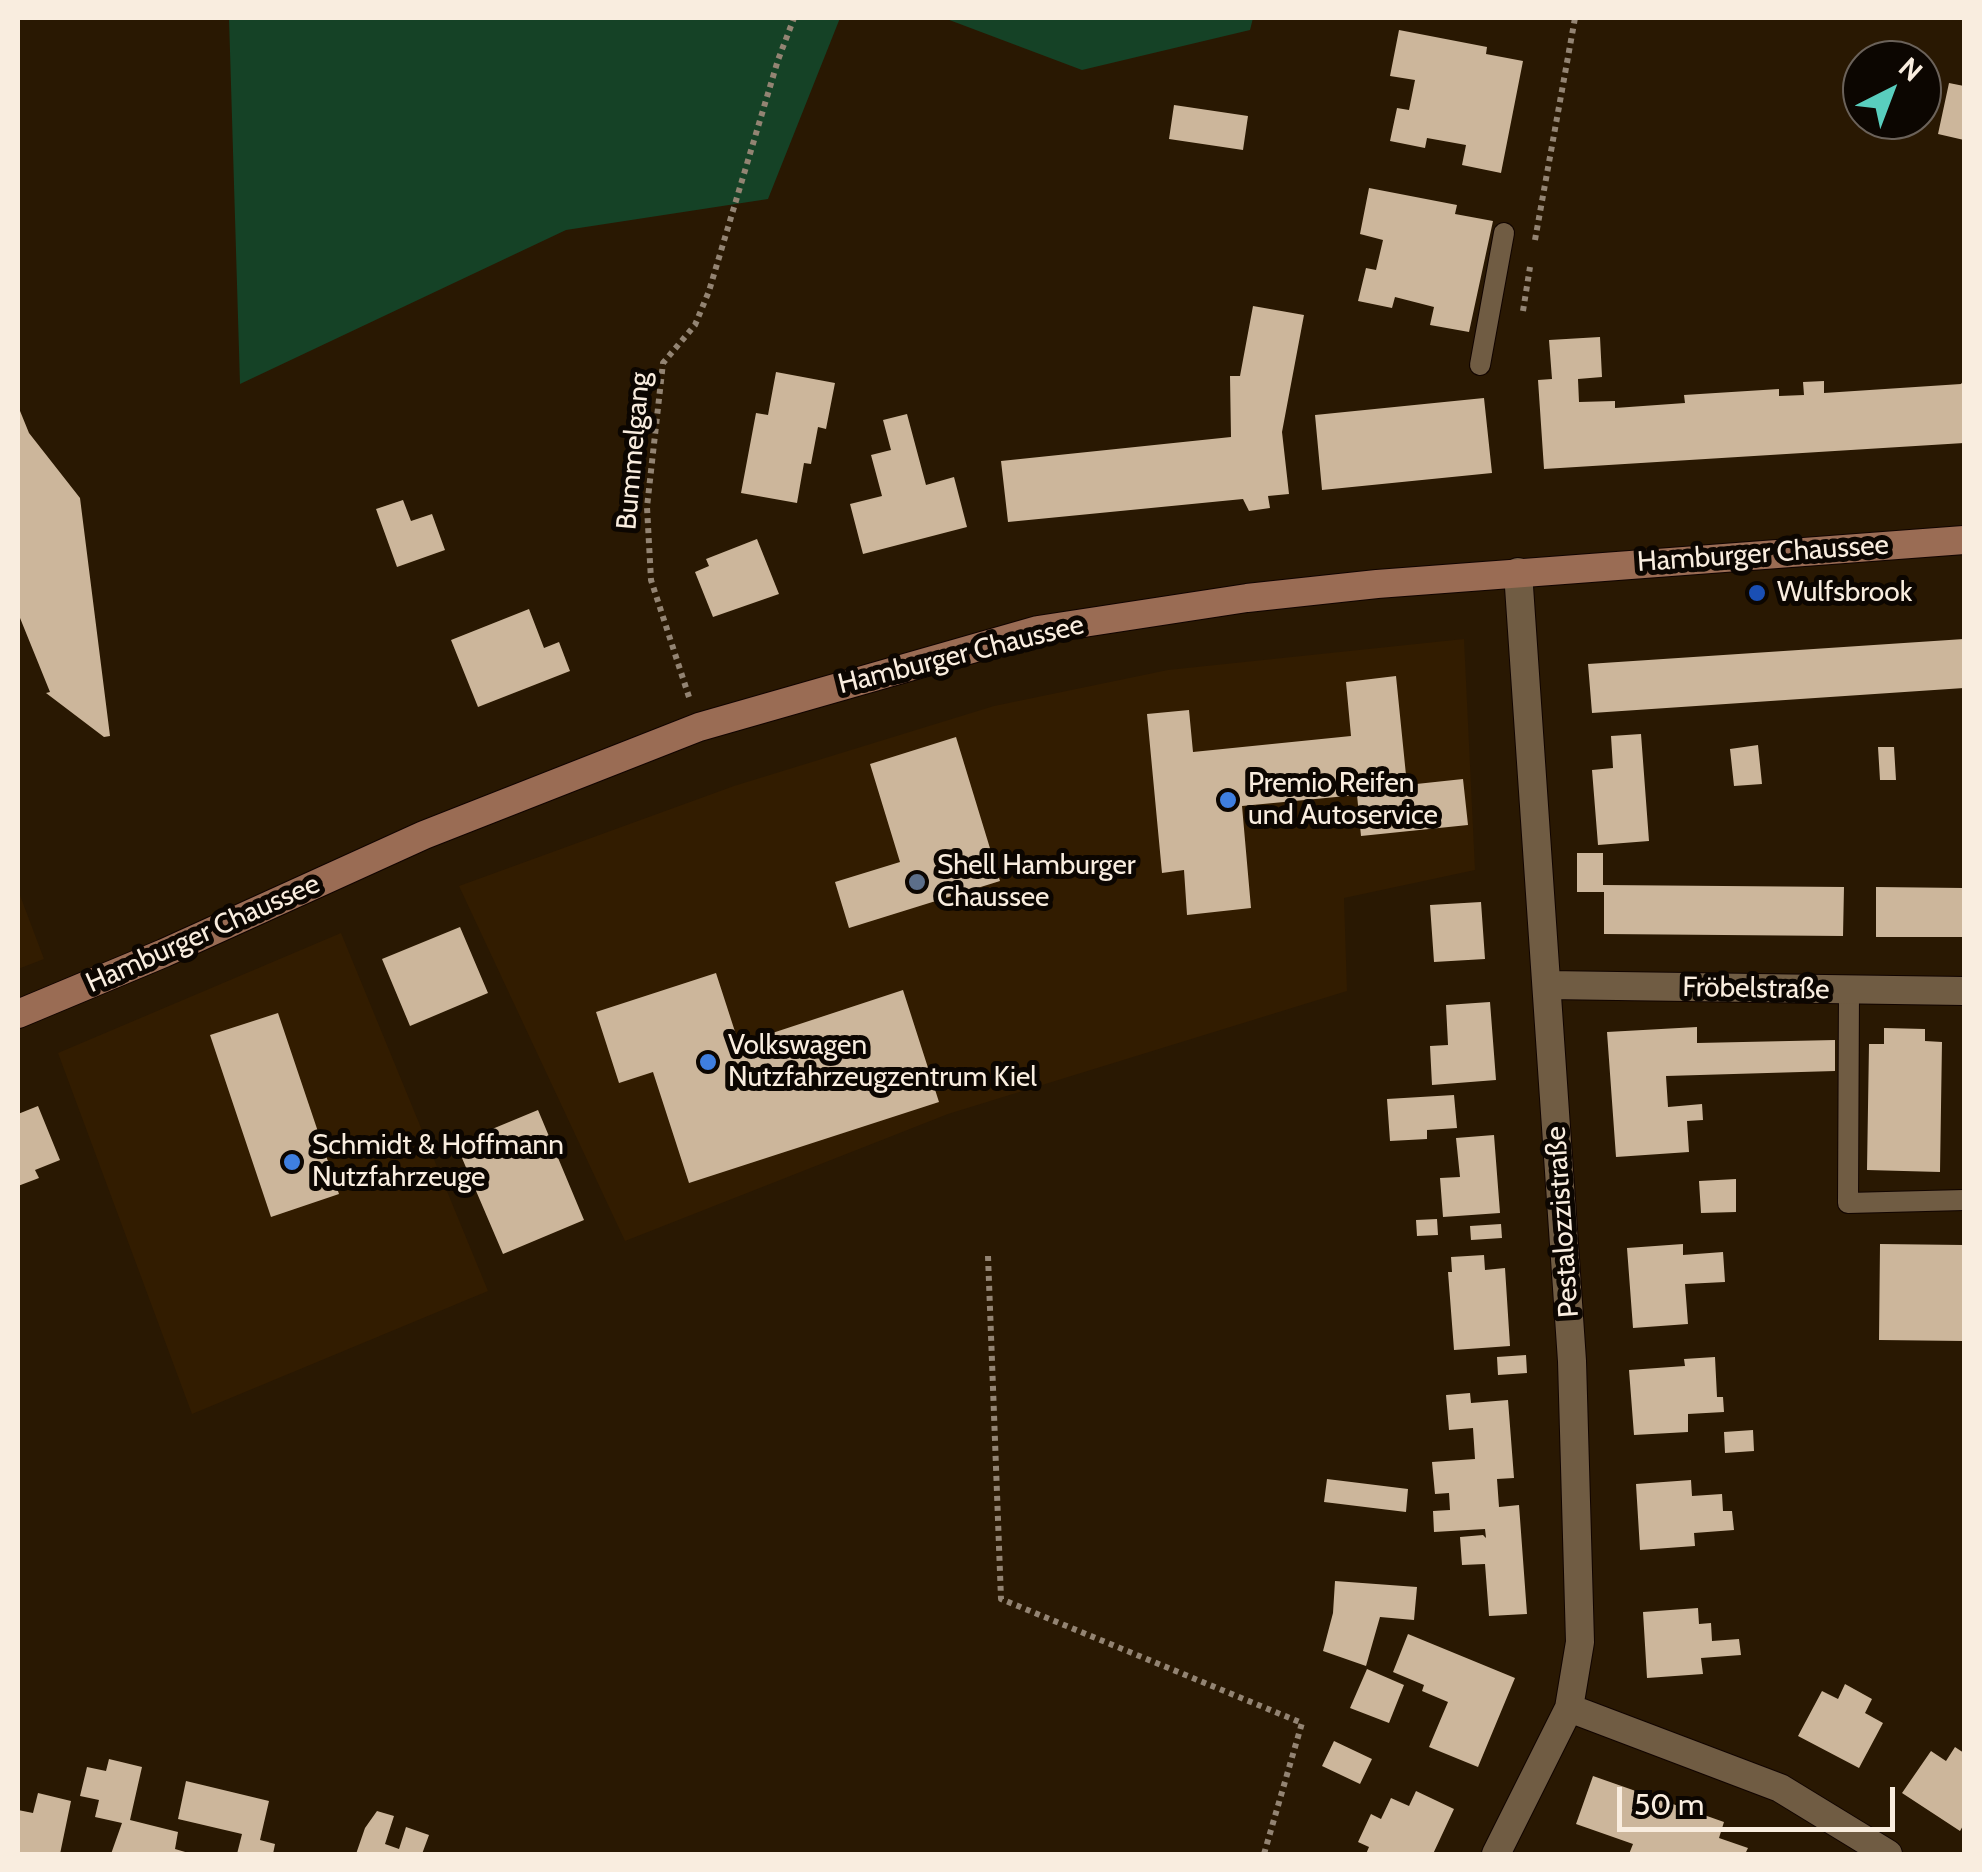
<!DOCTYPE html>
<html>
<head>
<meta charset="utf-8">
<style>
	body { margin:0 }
	#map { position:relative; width:1982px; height:1872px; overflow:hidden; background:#291802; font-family:Cabin,sans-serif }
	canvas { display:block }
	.frame { position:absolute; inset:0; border:20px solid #f9eddf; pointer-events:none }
	.north { position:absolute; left:1842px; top:40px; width:100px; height:100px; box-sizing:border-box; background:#0c0601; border:2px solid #6b625a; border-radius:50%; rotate:42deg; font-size:28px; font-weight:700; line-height:40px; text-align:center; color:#f9eddf }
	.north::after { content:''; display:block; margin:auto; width:35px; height:45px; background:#59cebe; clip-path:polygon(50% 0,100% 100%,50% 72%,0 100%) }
	.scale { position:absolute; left:1617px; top:1787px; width:278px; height:45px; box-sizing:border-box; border:5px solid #f9eddf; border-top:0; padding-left:12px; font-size:30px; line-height:35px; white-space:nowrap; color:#f9eddf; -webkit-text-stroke:8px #0c0601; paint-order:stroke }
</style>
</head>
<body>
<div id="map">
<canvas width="1982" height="1872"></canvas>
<div class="frame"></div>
<div class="north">N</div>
<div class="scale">50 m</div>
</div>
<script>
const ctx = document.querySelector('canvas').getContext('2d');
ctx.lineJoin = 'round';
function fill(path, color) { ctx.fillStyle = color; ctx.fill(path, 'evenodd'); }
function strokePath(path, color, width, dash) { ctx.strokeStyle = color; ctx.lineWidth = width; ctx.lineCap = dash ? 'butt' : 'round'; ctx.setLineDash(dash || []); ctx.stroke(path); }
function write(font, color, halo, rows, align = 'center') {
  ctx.font = font + ' Cabin,sans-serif'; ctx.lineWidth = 10; ctx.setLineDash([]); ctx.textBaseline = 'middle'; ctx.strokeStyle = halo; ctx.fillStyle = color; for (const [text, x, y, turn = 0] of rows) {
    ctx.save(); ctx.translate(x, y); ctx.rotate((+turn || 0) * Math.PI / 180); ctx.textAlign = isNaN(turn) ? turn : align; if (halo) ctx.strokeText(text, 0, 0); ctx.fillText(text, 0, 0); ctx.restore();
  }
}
const built = new Path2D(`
	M1464,639L1475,870L1344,898L1347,991L948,1114L625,1241L459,886L734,786L994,706L1168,670Z
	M18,890L44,959L18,969Z
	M341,933L488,1291L192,1414L58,1053Z`);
const green = new Path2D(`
	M229,18H840L768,199L566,230L240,384Z
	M944,18H1253L1250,30L1082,70Z`);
const building = new Path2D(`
	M1399,30L1487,47L1486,54L1523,61L1501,173L1462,165L1466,145L1427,138L1425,148L1390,141L1397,108L1409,110L1415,80L1390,76Z
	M1949,83L1964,86V140L1938,134Z
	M1174,105L1248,116L1243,150L1169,139Z
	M1369,188L1457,205L1455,214L1493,221L1469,332L1430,325L1434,307L1395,297L1392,308L1358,301L1366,268L1376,270L1383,240L1360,234Z
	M1253,306L1304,315L1282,432L1289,494L1268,496L1270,508L1249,511L1243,499L1008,522L1001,461L1231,437L1230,376H1240Z
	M1600,337L1602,377L1578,379L1579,402L1615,401V408L1685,403L1684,395L1779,389V396L1804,395L1803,382L1824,381V393L1961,384L1964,380V443L1544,469L1538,380L1552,379L1549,340Z
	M776,372L835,383L826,429L818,427L811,464L804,463L797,503L741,493L756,413L768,415Z
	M1484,398L1492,473L1322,490L1315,415Z
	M18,406L29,433L80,498L110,736L104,737L46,693L50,692L18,613Z
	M907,414L926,485L954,477L967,527L863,554L850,504L882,496L871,455L891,450L883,420Z
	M403,500L411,521L432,514L445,550L397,567L376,509Z
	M757,539L779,594L713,617L695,572L709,566L706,559Z
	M529,609L544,648L559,642L570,671L478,707L451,640Z
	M1964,639V688L1592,713L1588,664Z
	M1396,676L1407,785L1463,779L1468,825L1361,836L1357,795L1242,806L1251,908L1187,915L1184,870L1162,873L1147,714L1189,710L1193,752L1351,736L1346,682Z
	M1641,734L1649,841L1598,845L1592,770L1613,768L1611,736Z
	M956,737L1000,881L849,928L835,882L900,862L870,764Z
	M1758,745L1762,784L1734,786L1730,749Z
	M1878,747H1894L1896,780H1880Z
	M1577,853H1603V885L1844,887L1843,936L1604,934V892H1577Z
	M1876,887L1964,888V937H1876Z
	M1481,902L1485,959L1434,962L1430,905Z
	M460,927L488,993L410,1026L382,959Z
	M716,973L739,1044L903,990L939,1102L689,1183L653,1072L619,1083L596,1012Z
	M1490,1002L1496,1080L1432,1085L1430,1046L1448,1045L1446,1005Z
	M278,1013L339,1194L271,1217L210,1035Z
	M1697,1027V1043L1835,1040V1071L1666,1076L1668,1107L1702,1104L1703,1120L1687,1121L1689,1152L1616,1157L1607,1032Z
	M1884,1028L1925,1029V1041L1942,1042L1940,1172L1867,1170L1869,1044H1884Z
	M1454,1095L1457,1128L1427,1130V1139L1390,1141L1387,1099Z
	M38,1106L60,1160L35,1170L39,1178L18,1186V1114Z
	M538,1110L584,1220L503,1254L456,1144Z
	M1494,1135L1500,1213L1443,1217L1440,1178L1460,1177L1456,1138Z
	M1736,1179V1212L1701,1213L1699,1181Z
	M1437,1219L1438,1235L1417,1236L1416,1220Z
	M1501,1224L1502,1238L1471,1240L1470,1226Z
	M1683,1244V1255L1723,1252L1725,1282L1685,1284L1688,1324L1633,1328L1627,1248Z
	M1880,1244L1964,1245V1341L1879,1340Z
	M1484,1255L1485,1270L1505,1268L1510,1346L1454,1350L1448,1272H1452L1451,1257Z
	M1526,1355L1527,1373L1498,1375L1497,1357Z
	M1715,1357L1717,1397H1723L1724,1412L1688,1414V1432L1634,1435L1629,1370L1685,1366L1684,1359Z
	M1470,1393L1471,1403L1508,1400L1514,1478L1497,1479L1499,1507L1519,1505L1527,1614L1489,1616L1485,1564L1462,1565L1460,1537L1483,1535L1486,1538L1485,1529L1434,1532L1433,1511L1450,1510L1449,1493L1435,1494L1432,1462L1475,1459L1473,1428L1449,1430L1446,1395Z
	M1753,1430L1754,1451L1725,1453L1724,1432Z
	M1327,1479L1408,1489L1406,1512L1324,1502Z
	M1691,1480L1692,1496L1722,1494L1723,1511H1732L1734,1530L1694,1533L1695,1546L1640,1550L1636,1484Z
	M1335,1581L1417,1587L1414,1620L1380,1617L1366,1666L1323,1651L1333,1613Z
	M1698,1608L1699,1624L1711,1623L1712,1641L1739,1639L1741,1655L1701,1658L1703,1674L1647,1678L1643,1612Z
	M1408,1634L1515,1678L1478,1767L1429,1747L1448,1702L1422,1691L1424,1685L1393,1672Z
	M1367,1669L1404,1685L1389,1723L1350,1708Z
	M1845,1684L1872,1699L1865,1713L1883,1723L1859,1768L1798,1736L1822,1691L1838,1699Z
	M1334,1741L1372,1759L1360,1784L1322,1766Z
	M1955,1747L1964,1753V1824L1960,1831L1902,1793L1931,1751L1946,1761Z
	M109,1759L142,1767L130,1820L178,1832L175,1849L192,1854H111L122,1823L95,1817L99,1800L80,1796L87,1767L106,1771Z
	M1593,1776L1724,1822L1719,1838L1748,1848L1745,1854H1629L1633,1844L1576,1824Z
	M186,1781L269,1801L260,1840L275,1844L273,1854H237L242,1834L178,1819Z
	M1416,1791L1454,1809L1433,1854H1366L1369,1847L1358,1842L1371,1814L1381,1819L1391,1798L1409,1806Z
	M38,1793L71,1801L60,1854H18V1810L33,1813Z
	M377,1811L394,1816L385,1844L399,1849L406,1827L429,1835L422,1854H356L365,1828Z`);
const path = new Path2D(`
	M1535,240L1575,18
	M1523,311L1530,267
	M689,697L651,580L647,507L663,363L695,325L709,291L778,60L794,18
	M988,1256L1001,1599L1302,1723L1264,1854`);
const service = new Path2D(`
	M1480,365L1504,233
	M1849,990L1848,1203L1964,1200`);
const minor = new Path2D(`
	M1548,985L1964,991
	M1569,1708L1780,1788L1888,1854
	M1496,1854L1569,1708L1580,1642L1572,1361L1518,572`);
const secondary = new Path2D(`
	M18,1014L164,953L424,835L699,727L1038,630L1247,598L1377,584L1964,540`);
const markers = [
	[1757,593,10,"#1a4fb4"],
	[1228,800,10,"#3f7fe0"],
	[917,882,10,"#5c6f8a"],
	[708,1062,10,"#3f7fe0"],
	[292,1162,10,"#3f7fe0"]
];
const streetNames = [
	["Bummelgang",634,451,-85],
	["Hamburger Chaussee",1763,554,-4],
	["Hamburger Chaussee",961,655,-14],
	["Hamburger Chaussee",203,934,-24],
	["Fröbelstraße",1756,989,1],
	["Pestalozzistraße",1563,1222,-94]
];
const poiNames = [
	["Wulfsbrook",1777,593],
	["Premio Reifen",1248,784],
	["und Autoservice",1248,816],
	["Shell Hamburger",937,866],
	["Chaussee",937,898],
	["Volkswagen",728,1046],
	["Nutzfahrzeugzentrum Kiel",728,1078],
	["Schmidt & Hoffmann",312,1146],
	["Nutzfahrzeuge",312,1178]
];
fill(built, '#321c00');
fill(green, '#154226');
fill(building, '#ccb69b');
strokePath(service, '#110400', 22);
strokePath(minor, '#110400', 30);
strokePath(secondary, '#110400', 30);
strokePath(path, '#938473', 6, [5, 5]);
strokePath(service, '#705c43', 20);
strokePath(minor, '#705c43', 28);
strokePath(secondary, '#9a6c54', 28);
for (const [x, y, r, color] of markers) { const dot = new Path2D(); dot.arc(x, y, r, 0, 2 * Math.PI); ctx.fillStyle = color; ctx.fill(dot); strokePath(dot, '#0c0601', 4); }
write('28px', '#f9eddf', '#0c0601', streetNames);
write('28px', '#f9eddf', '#0c0601', poiNames, 'left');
</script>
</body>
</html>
